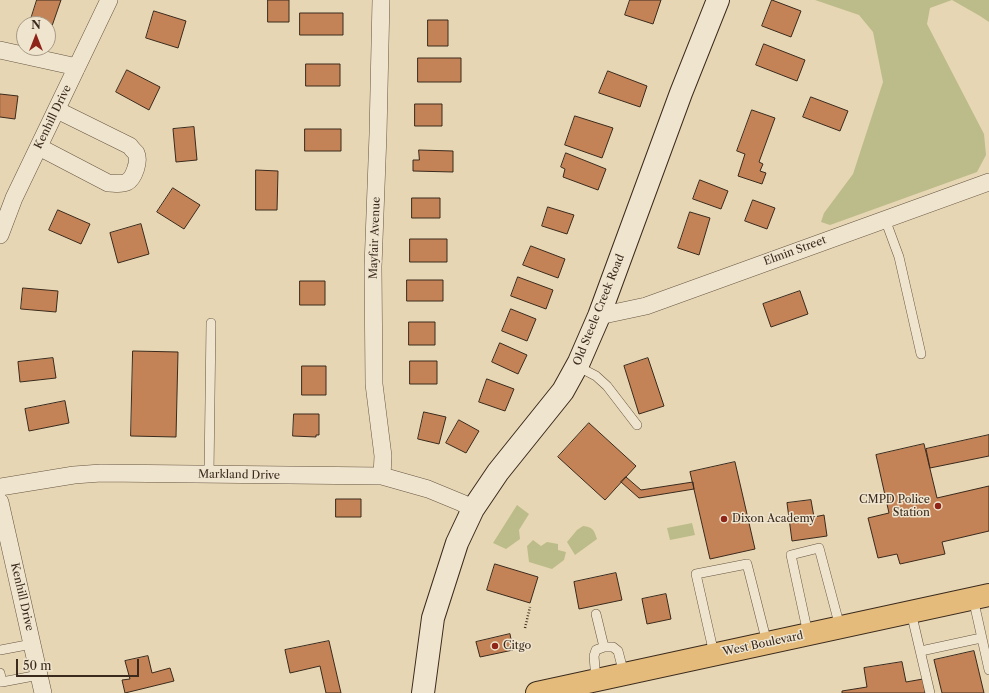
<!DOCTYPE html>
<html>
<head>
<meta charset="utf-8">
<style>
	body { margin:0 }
	#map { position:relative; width:989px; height:693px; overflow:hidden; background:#e7d6b3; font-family:"Libre Caslon Text",serif }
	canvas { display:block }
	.north { position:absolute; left:16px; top:16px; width:40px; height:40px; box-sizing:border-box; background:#efe4ce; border:1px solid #a79a87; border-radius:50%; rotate:0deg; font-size:11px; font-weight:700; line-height:16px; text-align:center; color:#3a2a1d }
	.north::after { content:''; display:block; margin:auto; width:14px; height:18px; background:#8f2418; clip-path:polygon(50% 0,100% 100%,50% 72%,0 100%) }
	.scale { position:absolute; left:16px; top:659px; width:123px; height:18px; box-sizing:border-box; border:2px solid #3a2a1d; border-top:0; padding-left:5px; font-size:12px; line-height:14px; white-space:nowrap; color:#3a2a1d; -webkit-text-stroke:3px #efe4ce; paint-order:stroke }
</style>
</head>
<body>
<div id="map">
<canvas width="989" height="693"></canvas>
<div class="north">N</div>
<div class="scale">50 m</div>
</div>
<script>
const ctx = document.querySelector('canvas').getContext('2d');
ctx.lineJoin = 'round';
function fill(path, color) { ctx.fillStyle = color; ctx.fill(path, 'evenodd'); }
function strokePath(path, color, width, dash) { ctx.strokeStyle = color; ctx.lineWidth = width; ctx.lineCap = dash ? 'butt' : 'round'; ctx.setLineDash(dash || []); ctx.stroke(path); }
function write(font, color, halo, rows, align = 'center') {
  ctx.font = font + ' "Libre Caslon Text",serif'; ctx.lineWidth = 3; ctx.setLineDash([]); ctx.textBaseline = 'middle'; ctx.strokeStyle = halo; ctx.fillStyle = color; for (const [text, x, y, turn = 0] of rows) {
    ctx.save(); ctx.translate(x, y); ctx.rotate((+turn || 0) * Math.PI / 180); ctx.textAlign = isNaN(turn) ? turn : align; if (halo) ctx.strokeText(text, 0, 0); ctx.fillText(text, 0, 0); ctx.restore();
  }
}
const green = new Path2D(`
	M815,0H989V22L980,16L952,0L930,8L927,24L984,134L986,155L977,172L830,225L821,222L824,213L853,174L883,82L873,32L859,15Z
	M517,505L529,514L519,530L520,539L506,549L493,543Z
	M692,523L695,535L670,540L667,528Z
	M583,526C593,527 594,530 597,539L575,555L567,542L577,530Z
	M533,540L541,546L547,542L558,544V550L566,552L564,560L552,569L529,562L527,546Z`);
const building = new Path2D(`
	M37,0H61L52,26L31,19Z
	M268,0H289V22H268Z
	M630,0H661L653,24L625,15Z
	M772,0L801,11L791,37L762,26Z
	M154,11L186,21L178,48L146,38Z
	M300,13H343V35H300Z
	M428,20H448V46H428Z
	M764,44L805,60L797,81L756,65Z
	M418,58H461V82H418Z
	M306,64H340V86H306Z
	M127,70L160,87L149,110L116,92Z
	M608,71L647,86L640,107L599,93Z
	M0,94L18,96L15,119L0,117Z
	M811,97L848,111L840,131L803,117Z
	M415,104H442V126H415Z
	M752,110L775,118L759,162L763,164L760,171L766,173L762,184L738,176L745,154L737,151Z
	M575,116L613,128L602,158L565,145Z
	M194,127L197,160L176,162L173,129Z
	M305,129H341V151H305Z
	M419,150L453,151V172L413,171V160H419Z
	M566,153L606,169L598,190L563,177L565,169L561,167Z
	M256,170L278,171L277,210H256Z
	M700,180L728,191L721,209L693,199Z
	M173,188L200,205L184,229L157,212Z
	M412,198H440V218H412Z
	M753,200L775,208L767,229L745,221Z
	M548,207L574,215L567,234L542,226Z
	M58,210L90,224L81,244L49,230Z
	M690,212L710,218L699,255L678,248Z
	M141,224L149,254L118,263L110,233Z
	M410,239H447V262H410Z
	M531,246L565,259L558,278L523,265Z
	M518,277L553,290L546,309L511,296Z
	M407,280H443V301H407Z
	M300,281H325V305H300Z
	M23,288L58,291L56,312L21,309Z
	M800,291L808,314L771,327L763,304Z
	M511,309L536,319L527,341L502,331Z
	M409,322H435V345H409Z
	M500,343L527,355L518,374L492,362Z
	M133,351L178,352L176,437L131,436Z
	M53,358L56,378L20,382L18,362Z
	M648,358L664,406L639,414L624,366Z
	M410,361H437V384H410Z
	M302,366H326V395H302Z
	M487,379L514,389L505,411L479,402Z
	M65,401L69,423L29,431L25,409Z
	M424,412L446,417L439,444L418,439Z
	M294,414H319V435H316V437L293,436Z
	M459,420L479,431L466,453L446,443Z
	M589,423L636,466L605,500L558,457Z
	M989,435V456L930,468L926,449Z
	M924,444L937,498L989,486V531L942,542L945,554L900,564L897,554L878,558L868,518L889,513L876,455Z
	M735,462L755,549L710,559L690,472Z
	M626,477L641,490L693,482L694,489L639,498L621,482Z
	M336,499H361V517H336Z
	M811,500L814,517L824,515L827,536L792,541L787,503Z
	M495,564L538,577L530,603L487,590Z
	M616,573L622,600L579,609L574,582Z
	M666,594L671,619L647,624L642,599Z
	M510,634L513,650L480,657L476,642Z
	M329,641L341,693H326L320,666L290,673L285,650Z
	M974,651L984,693H942L934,660Z
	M148,656L152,673L170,668L174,681L125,693L122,680L130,679L125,661Z
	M902,662L906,682L923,679L925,693H842V691L867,687L864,668Z`);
const path = new Path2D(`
	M525,628L530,607`);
const service = new Path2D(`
	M885,219L899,257L921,354
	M577,366L596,376L607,386L637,425
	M209,474L211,323
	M973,598L989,670
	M911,612L930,693
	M596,614L604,647
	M808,634L791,555L819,548L840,627
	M0,650L32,644
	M921,651L981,638
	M714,654L696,574L747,564L767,643
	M0,673L2,682L39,675
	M596,680L594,656L596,650L604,647H613L618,651L624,674`);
const minor = new Path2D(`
	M381,0L378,134L373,267L374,384L383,456L382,476
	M0,50L77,67
	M39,147L108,183C114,183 121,185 127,182C134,178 140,161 136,153C134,151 131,148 130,146L57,110
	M0,235L14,198L109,0
	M599,316L646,306L989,182
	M0,487L74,475L101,473L382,476L428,489L462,503L473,509
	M0,502L43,693`);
const secondary = new Path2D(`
	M423,693L433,618L457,543L473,509L498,472L563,391L579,362L599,316L681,93L718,0`);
const primary = new Path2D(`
	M537,693L989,595`);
const markers = [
	[938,506,4,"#8f2418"],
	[724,519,4,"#8f2418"],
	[495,646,4,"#8f2418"]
];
const streetNames = [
	["Kenhill Drive",53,117,-64],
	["Mayfair Avenue",375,238,-88],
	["Elmin Street",795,251,-20],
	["Old Steele Creek Road",599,310,-68],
	["Markland Drive",239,475,1],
	["Kenhill Drive",22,597,77],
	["West Boulevard",763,644,-12]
];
const poiNames = [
	["CMPD Police",930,500,"right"],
	["Station",930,513,"right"],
	["Dixon Academy",732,519],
	["Citgo",503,646]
];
fill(green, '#bbbc89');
fill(building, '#c48356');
strokePath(building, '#3a2a1d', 1);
strokePath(service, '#655542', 10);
strokePath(minor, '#655542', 18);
strokePath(secondary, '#3a2a1d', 24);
strokePath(primary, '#3a2a1d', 24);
strokePath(path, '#3a2a1d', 2.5, [1, 2]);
strokePath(service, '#efe4ce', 9);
strokePath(minor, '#efe4ce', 17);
strokePath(secondary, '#efe4ce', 22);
strokePath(primary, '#e4bb7a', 22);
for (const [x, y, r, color] of markers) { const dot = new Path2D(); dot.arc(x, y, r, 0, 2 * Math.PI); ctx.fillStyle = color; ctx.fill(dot); strokePath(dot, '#efe4ce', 1.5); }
write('11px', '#3a2a1d', '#efe4ce', streetNames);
write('11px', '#3a2a1d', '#efe4ce', poiNames, 'left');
</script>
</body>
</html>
